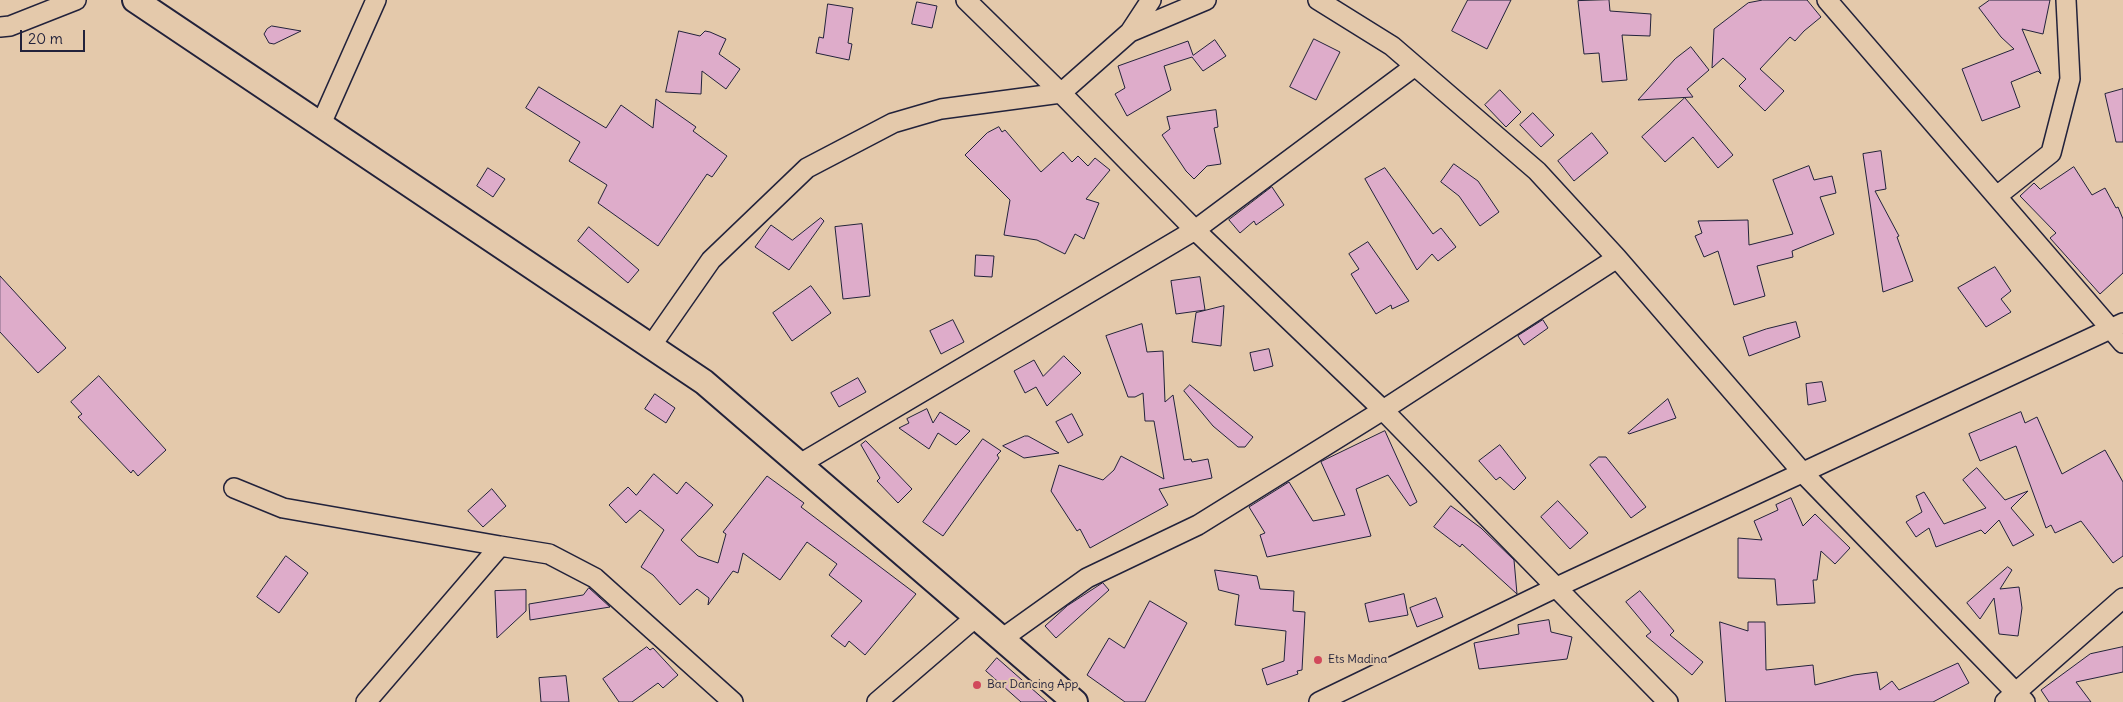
<!DOCTYPE html>
<html>
<head>
<meta charset="utf-8">
<style>
	body { margin:0 }
	#map { position:relative; width:2123px; height:702px; overflow:hidden; background:#e4c9ab; font-family:Delius,sans-serif }
	canvas { display:block }
	.scale { position:absolute; left:20px; top:30px; width:65px; height:22px; box-sizing:border-box; border:2px solid #22223b; border-top:0; padding-left:6px; font-size:15px; line-height:18px; white-space:nowrap; color:#22223b; -webkit-text-stroke:4px #e4c9ab; paint-order:stroke }
</style>
</head>
<body>
<div id="map">
<canvas width="2123" height="702"></canvas>
<div class="scale">20 m</div>
</div>
<script>
const ctx = document.querySelector('canvas').getContext('2d');
ctx.lineJoin = 'round';
function fill(path, color) { ctx.fillStyle = color; ctx.fill(path, 'evenodd'); }
function strokePath(path, color, width, dash) { ctx.strokeStyle = color; ctx.lineWidth = width; ctx.lineCap = dash ? 'butt' : 'round'; ctx.setLineDash(dash || []); ctx.stroke(path); }
function write(font, color, halo, rows, align = 'center') {
  ctx.font = font + ' Delius,sans-serif'; ctx.lineWidth = 4; ctx.setLineDash([]); ctx.textBaseline = 'middle'; ctx.strokeStyle = halo; ctx.fillStyle = color; for (const [text, x, y, turn = 0] of rows) {
    ctx.save(); ctx.translate(x, y); ctx.rotate((+turn || 0) * Math.PI / 180); ctx.textAlign = isNaN(turn) ? turn : align; if (halo) ctx.strokeText(text, 0, 0); ctx.fillText(text, 0, 0); ctx.restore();
  }
}
const building = new Path2D(`
	M1468,0H1511L1487,49L1452,31Z
	M1609,0L1610,11L1651,14L1650,36L1622,35L1627,80L1602,82L1599,53L1584,54L1578,1Z
	M1763,0H1807L1821,17L1804,31L1795,41L1790,37L1760,69L1784,91L1765,111L1739,86L1746,79L1723,58L1712,68L1714,29L1748,3Z
	M1990,0H2050L2043,34L2022,29L2041,74L2038,71L2011,82L2020,107L1982,121L1962,69L2014,49L2001,37L1979,8Z
	M917,2L937,6L932,28L912,24Z
	M828,4L853,8L848,43L852,44L849,60L816,53L819,37L823,38Z
	M272,26L301,31L274,44L269,43L264,34L267,29Z
	M679,31L700,36L705,31L710,32L726,39L719,54L740,69L726,89L702,71L701,94L666,92Z
	M1314,39L1340,52L1316,100L1290,87Z
	M1215,40L1226,56L1203,71L1192,57L1164,66L1171,90L1127,116L1115,94L1125,88L1118,66L1188,41L1193,55Z
	M1691,47L1709,70L1687,89L1693,97L1638,100L1675,59Z
	M539,87L606,128L621,105L653,128L656,99L696,127L693,131L727,156L712,177L707,174L658,246L598,203L607,185L569,161L580,142L526,108Z
	M2123,89V142H2116L2105,94Z
	M1500,90L1521,112L1506,127L1485,105Z
	M1685,98L1733,155L1718,168L1693,137L1665,162L1642,137Z
	M1216,110L1218,127L1214,128L1221,164L1207,166L1194,179L1186,171L1162,135L1170,129L1167,117Z
	M1533,113L1554,135L1541,147L1520,125Z
	M999,127L1002,132L1005,130L1041,172L1063,152L1072,162L1078,156L1088,166L1095,158L1110,170L1086,199L1099,203L1084,239L1075,234L1065,254L1037,240L1004,235L1010,200L965,155L987,133Z
	M1592,133L1608,153L1574,181L1558,161Z
	M1881,151L1886,189L1875,191L1899,236L1897,237L1913,281L1883,292L1863,154Z
	M1454,164L1478,181L1499,212L1480,226L1459,196L1441,182Z
	M1809,166L1814,180L1832,176L1836,193L1820,197L1834,234L1792,251L1793,257L1757,266L1765,296L1734,305L1718,251L1704,257L1695,236L1702,233L1698,221L1748,220L1749,245L1793,234L1773,180Z
	M2074,167L2092,195L2105,188L2116,208L2118,207L2123,219V273L2100,294L2050,238L2056,233L2020,196L2034,183L2040,189Z
	M488,168L505,179L493,197L477,186Z
	M1385,168L1433,234L1441,228L1456,247L1438,261L1432,254L1417,270L1365,179Z
	M1272,187L1284,205L1256,225L1254,221L1240,233L1229,220Z
	M821,218L824,221L789,270L755,247L771,225L792,240Z
	M862,224L870,296L843,299L835,227Z
	M589,227L639,270L628,283L578,241Z
	M1368,242L1409,301L1392,309L1391,305L1376,314L1351,274L1359,269L1349,254Z
	M976,255L994,256L992,277L975,276Z
	M1995,267L2011,291L2001,299L2011,312L1986,327L1958,288Z
	M0,276L66,348L38,373L0,332Z
	M1200,277L1205,310L1176,314L1171,281Z
	M811,286L831,313L792,341L773,313Z
	M1224,306L1221,346L1192,342L1196,313Z
	M953,320L964,342L941,354L930,331Z
	M1543,320L1548,328L1524,345L1518,336Z
	M1796,322L1800,337L1749,356L1743,337L1766,329Z
	M1142,324L1147,352L1163,351L1165,402L1173,395L1184,460L1191,459L1192,462L1208,459L1212,478L1159,489L1168,505L1090,548L1080,529L1077,531L1051,491L1059,465L1103,480L1114,470L1121,456L1164,479L1154,421H1145L1143,393L1135,397H1128L1106,336Z
	M1269,349L1273,366L1254,371L1250,353Z
	M1064,356L1081,373L1047,406L1036,387L1025,393L1014,371L1034,360L1043,376Z
	M99,376L166,450L138,476L133,470L131,473L78,417L82,414L71,402Z
	M858,378L866,392L839,407L831,393Z
	M1822,382L1826,401L1808,405L1806,384Z
	M1190,385L1253,437L1245,447H1238L1213,426L1184,391Z
	M655,394L675,408L666,423L645,409Z
	M1668,399L1676,418L1629,434L1628,433Z
	M927,409L933,423L940,412L970,431L956,445L938,433L929,449L899,428L909,423L907,419Z
	M2021,412L2025,423L2037,417L2062,474L2105,450L2123,482V556L2113,563L2081,521L2055,533L2051,525L2046,528L2016,446L1980,461L1969,434Z
	M1072,414L1083,435L1068,443L1056,422Z
	M1385,431L1417,502L1410,506L1388,475L1356,489L1371,536L1267,557L1260,535L1265,533L1249,507L1289,482L1313,521L1345,515L1321,462Z
	M1025,436H1028L1059,453L1024,458L1003,446Z
	M983,439L1001,451L997,455L999,458L943,536L923,522Z
	M866,441L912,489L898,503L877,481L880,478L861,445Z
	M1500,445L1526,478L1514,490L1500,477L1496,480L1479,461Z
	M1599,457H1606L1646,507L1631,518L1590,465Z
	M1977,468L2005,500L2028,491L2011,508L2034,535L2013,546L1999,520L1985,534L1981,530L1936,547L1929,528L1916,537L1906,522L1922,512L1916,496L1924,492L1944,524L1986,508L1963,480Z
	M654,474L677,494L686,482L713,505L681,540L698,556L718,563L726,534L723,532L767,476L804,503L801,507L916,594L865,655L849,641L845,647L831,636L862,601L829,575L837,564L807,542L780,580L743,553L738,573L733,571L708,605L709,598L697,589L680,605L653,575L641,567L664,530L640,510L626,523L609,505L628,487L636,495Z
	M492,489L506,506L483,527L468,511Z
	M1791,498L1803,526L1815,514L1850,548L1835,564L1821,551L1817,580H1813L1815,603L1777,605L1775,579L1738,578V538L1762,540L1754,521L1778,510L1776,505Z
	M1558,501L1588,533L1570,549L1541,517Z
	M1451,506L1481,528L1514,560L1517,594L1462,544L1460,547L1434,527Z
	M286,556L308,573L279,613L257,597Z
	M2008,567L2012,570L2000,589L2019,587L2022,608L2018,636L1999,634L1994,598L1980,619L1967,603Z
	M1215,570L1257,576L1260,589L1294,591L1293,611L1305,612L1302,670L1297,671L1298,674L1267,685L1262,669L1284,661L1286,631L1235,625L1239,595L1219,590Z
	M1103,583L1109,590L1056,638L1045,626L1067,606Z
	M589,588L610,607L530,620L529,604L583,595Z
	M526,590V611L497,638L495,591Z
	M1640,591L1674,631L1670,635L1703,662L1692,675L1646,636L1651,632L1626,602Z
	M1404,594L1408,615L1369,622L1365,604Z
	M1436,598L1443,617L1417,627L1410,608Z
	M1150,601L1187,623L1145,702H1125L1087,675L1109,638L1124,648Z
	M1549,620L1551,632L1572,637L1567,659L1479,669L1474,643L1519,634L1518,625Z
	M1720,622L1748,631V622H1765L1766,670L1813,665L1815,685L1854,675L1877,672L1880,690L1892,681L1899,690L1958,663L1969,683L1933,702H1726Z
	M647,647L650,650L653,648L678,675L663,688L658,683L632,702H619L603,679Z
	M2123,647V672L2076,682L2091,702H2049L2041,690L2090,654Z
	M997,658L1047,702H1021L986,671Z
	M566,676L569,702H541L539,678Z`);
const minor = new Path2D(`
	M1151,0L1130,32L1061,93L1195,230L1383,410L1668,702
	M1318,0L1392,46L1537,171L1617,258L1803,473L2025,702
	M1827,0L2123,343
	M0,27L10,26L76,0
	M1130,32L1206,0
	M321,124L376,0
	M1997,196L2051,153L2070,79L2066,0
	M651,346L711,260L807,168L893,123L941,109L1061,93L966,0
	M800,464L1195,230L1415,66
	M234,488L283,508L500,546
	M1003,638L1087,578L1198,525L1383,410L1617,258
	M366,702L500,546L549,554L595,578L733,702
	M877,702L977,616
	M1319,702L1557,587L2123,323
	M2005,702L2123,598`);
const tertiary = new Path2D(`
	M135,0L704,382L1075,702`);
const markers = [
	[1318,660,5,"#d1495b"],
	[977,685,5,"#d1495b"]
];
const poiNames = [
	["Ets Madina",1328,660],
	["Bar Dancing App",987,685]
];
fill(building, '#deacca');
strokePath(building, '#22223b', 1);
strokePath(minor, '#22223b', 22);
strokePath(tertiary, '#22223b', 28);
strokePath(minor, '#e4c9ab', 19);
strokePath(tertiary, '#e4c9ab', 24);
for (const [x, y, r, color] of markers) { const dot = new Path2D(); dot.arc(x, y, r, 0, 2 * Math.PI); ctx.fillStyle = color; ctx.fill(dot); strokePath(dot, '#e4c9ab', 2); }
write('12px', '#22223b', '#e4c9ab', poiNames, 'left');
</script>
</body>
</html>
